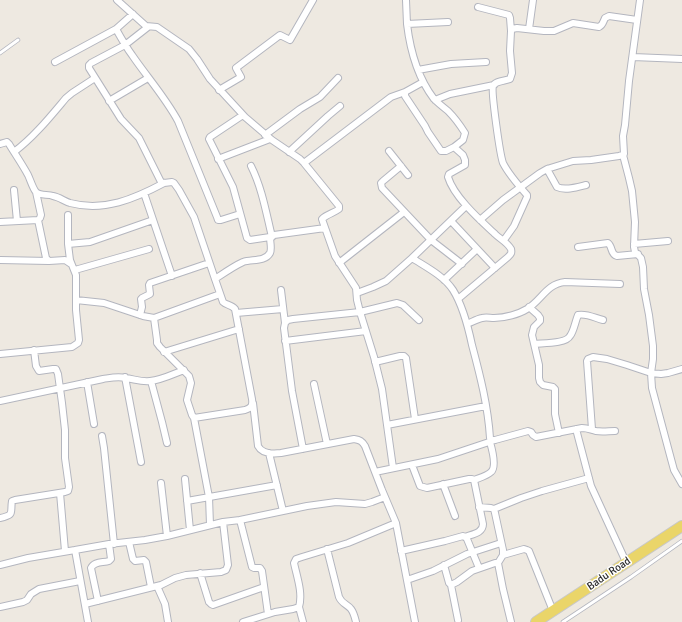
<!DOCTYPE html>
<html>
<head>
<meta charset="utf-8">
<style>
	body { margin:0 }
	canvas { display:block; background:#eee9e1 }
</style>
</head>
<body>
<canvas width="682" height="622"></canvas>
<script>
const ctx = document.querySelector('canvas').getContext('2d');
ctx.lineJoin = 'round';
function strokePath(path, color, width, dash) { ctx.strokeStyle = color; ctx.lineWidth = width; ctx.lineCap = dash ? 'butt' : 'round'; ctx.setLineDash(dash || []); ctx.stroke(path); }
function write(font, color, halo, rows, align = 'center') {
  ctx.font = font + ' Signika,sans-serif'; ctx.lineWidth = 3; ctx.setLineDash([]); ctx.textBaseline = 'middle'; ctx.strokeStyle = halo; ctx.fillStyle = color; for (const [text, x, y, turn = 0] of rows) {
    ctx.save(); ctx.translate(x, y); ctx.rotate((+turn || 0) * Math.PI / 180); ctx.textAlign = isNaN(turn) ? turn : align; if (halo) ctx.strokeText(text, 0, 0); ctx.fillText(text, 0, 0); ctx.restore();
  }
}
const lane = new Path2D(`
	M0,53L18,40
	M563,622L631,577L682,541`);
const street = new Path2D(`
	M117,0L146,26L157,27L189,49L197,59L210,79L245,117L272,140L300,159L304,163L339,206V209C334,213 327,214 322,219L323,222L335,256L356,288L357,300L360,312L374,357L382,389L393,468
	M406,0L407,24
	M478,7L509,15L510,18L511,31
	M133,14L116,29C121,38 126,47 132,55C147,77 165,97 178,121L217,217L218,220H221L240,214
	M448,22L407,24C410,49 418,78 434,99C438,103 443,107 448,111C454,117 460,125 465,133L463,140L454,147L463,155L465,160V165L449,174L448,177C454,197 480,220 495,234C500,239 507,242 511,249C512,253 511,254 508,257L458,299
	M148,27L125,45L91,63L89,65V68L121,119L139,138L161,182L164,183L172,182L174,183L179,190L194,217L215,279L223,302C226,305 232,305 235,309L252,399C253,406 251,408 245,410L194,418L192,415L187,400L191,383L189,376L160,347L157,343V340L154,318
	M529,29L533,0
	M633,57L682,59
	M55,62L116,29
	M418,70L451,64L486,62
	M423,82L405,92V96L425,126L428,132L441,151H446L454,147
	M219,90L241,77L236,68L280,35L290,40L313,0
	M435,100L450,94L494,85
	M109,101L148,78
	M243,115L210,137L209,139L233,187L247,238L250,240L270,237
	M265,135L300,109L320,97L338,78
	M0,144L7,142L9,144C15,154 22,164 28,175C30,179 33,189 36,192C40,196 48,194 53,196C59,197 64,201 70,203C104,212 134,199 164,183
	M389,151L408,175
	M14,152C34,137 50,117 66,98L72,93L95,78
	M289,152L328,116L340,106
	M623,155L629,178L632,191L635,222L634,247L635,252L641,258L643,267L644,289L649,315L653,346V359L651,373L652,388L671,459L674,470L682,484
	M218,159L270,139
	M304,163L391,97L405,92
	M251,166C262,188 266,212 272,237
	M401,166L383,181L381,183L382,188L431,240L462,264
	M547,169L557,187C565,191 578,187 586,185
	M14,190L17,221
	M144,193L172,276
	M38,220L46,258L49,261L65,260L71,264
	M480,220L503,200L540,173L547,169L573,161L591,160L619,156L624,154L623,136L625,125L629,81L640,0
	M451,221L495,268
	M0,222L38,220L40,218L41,215L36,192
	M504,240L514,226L527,197V195C519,186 508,173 503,163C500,155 491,92 493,86C495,81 505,81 510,79L512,73L510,51L511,31L512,29L517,28L544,31H554L573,23L599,27C603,25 603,22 605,18L609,16L637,20
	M68,244L90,242L153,220
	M634,244L668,241
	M578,247L608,243C613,247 610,254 617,256L638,254
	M412,258C426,267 444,276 453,290C463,306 468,326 472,345C480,375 488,406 490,438L492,440H495
	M0,260L49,261
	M339,263L404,212
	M75,270L149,249
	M215,279C224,273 234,266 243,262C252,259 265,262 270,253C272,249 270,242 270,237L274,235L325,228
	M444,280L477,249
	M281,290L285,323
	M357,293L373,287L386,281L412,258L466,206
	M76,300L104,303L143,316L154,318L220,294
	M529,307L538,315L540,318V321L534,327L532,335L539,365V378L540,382L543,385L553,387L555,389V414L559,433
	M236,313L283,309
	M140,315L142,307L141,299L142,298L150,294L149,285L150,283L209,263
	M467,324C472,322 477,319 482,318C486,317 490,318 494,318C505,318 519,314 527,309C542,300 546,284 565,282L620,284
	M285,341L366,331
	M534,344C542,343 566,344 570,336C574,331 575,322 578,315C586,313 595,318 603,320
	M164,352L239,329
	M0,354L72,347L78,343L79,340L76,310V275L70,260L68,244V215
	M375,362L400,356H404L406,358L415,419
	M125,377L141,462
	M151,381L162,422L167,443
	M87,382L94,424
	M314,384L327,444
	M0,401L103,379C110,378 118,376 125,378C134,379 141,382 150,381C162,380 173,374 184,370
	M253,403L258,446C262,454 273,454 281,453L354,439C360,440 362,441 365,446L382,490L396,523L415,622
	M194,418L209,497L210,525
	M387,425L486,406
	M576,429L591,486L626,562
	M592,429L587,361L588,359L593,357L607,359L627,365L651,373L661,374L668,373L682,369
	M102,436L104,448L114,544
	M303,449L292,391L284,328L285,323L288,320L293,319L360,312L397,303L403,305L419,320
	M269,453L283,511
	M412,465L420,486L427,488L469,479H472L474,480L483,524C483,533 473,534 465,537
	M375,472L438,459L495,440L528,431L531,432L533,435L536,437L582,428C588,428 591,430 596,431C602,432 609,431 615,431
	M185,479L190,530
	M474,480C479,478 487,476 491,472C497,467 492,449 490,442
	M161,483L167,536
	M443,484L455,516
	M60,493L65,551
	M187,501L277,485
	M479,507L491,508L494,509L495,513L503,550V555L498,563L503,589L511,622
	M494,509L521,498L542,491L589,478
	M0,518C15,515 10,513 12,501L15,500L65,492L68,491L69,487L65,458V430L62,403L58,374L56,369H53L39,371L36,366L34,350
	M240,520L252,567L254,568H260L262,571L268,614
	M129,542L133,559L135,561L144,560L146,562L151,587
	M327,549L339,597C342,604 347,604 351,609C354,613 355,618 356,622
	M401,551L445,541L463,536L465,537L467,539L479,568
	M503,555L524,549L527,550L529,551L553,611
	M0,565L28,558L75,550
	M444,565L449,583L451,585L457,582L472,571L495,563H498
	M200,573L209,602L211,604L213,605L264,587
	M407,580L433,571L467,554L501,543
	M451,585L458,620
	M157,586L165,604L168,622
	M98,601L91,568C94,561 103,563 109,561L111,559L109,544
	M85,604L161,585L175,578L186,575L221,572L226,570L228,565L223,522
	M0,607L23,602L27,600L31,594L39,589L80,581
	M299,607L303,622
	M88,622L75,550L109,544L145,540L167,536L223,522L240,520L307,506L336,502L365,504L372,502L385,497
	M243,622L275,612L293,609L299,607C303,593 297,577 294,563L296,559L302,557L348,543L396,523`);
const primary = new Path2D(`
	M536,622L682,526`);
const streetNames = [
	["Badu Road",609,574,-34]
];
strokePath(lane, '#b4b6bf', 4.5);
strokePath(street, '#b4b6bf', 8);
strokePath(primary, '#c8c8c8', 12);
strokePath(lane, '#fff', 3);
strokePath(street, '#fff', 6);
strokePath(primary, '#ead569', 10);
write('11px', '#2d2d2d', '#fff', streetNames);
</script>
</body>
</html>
